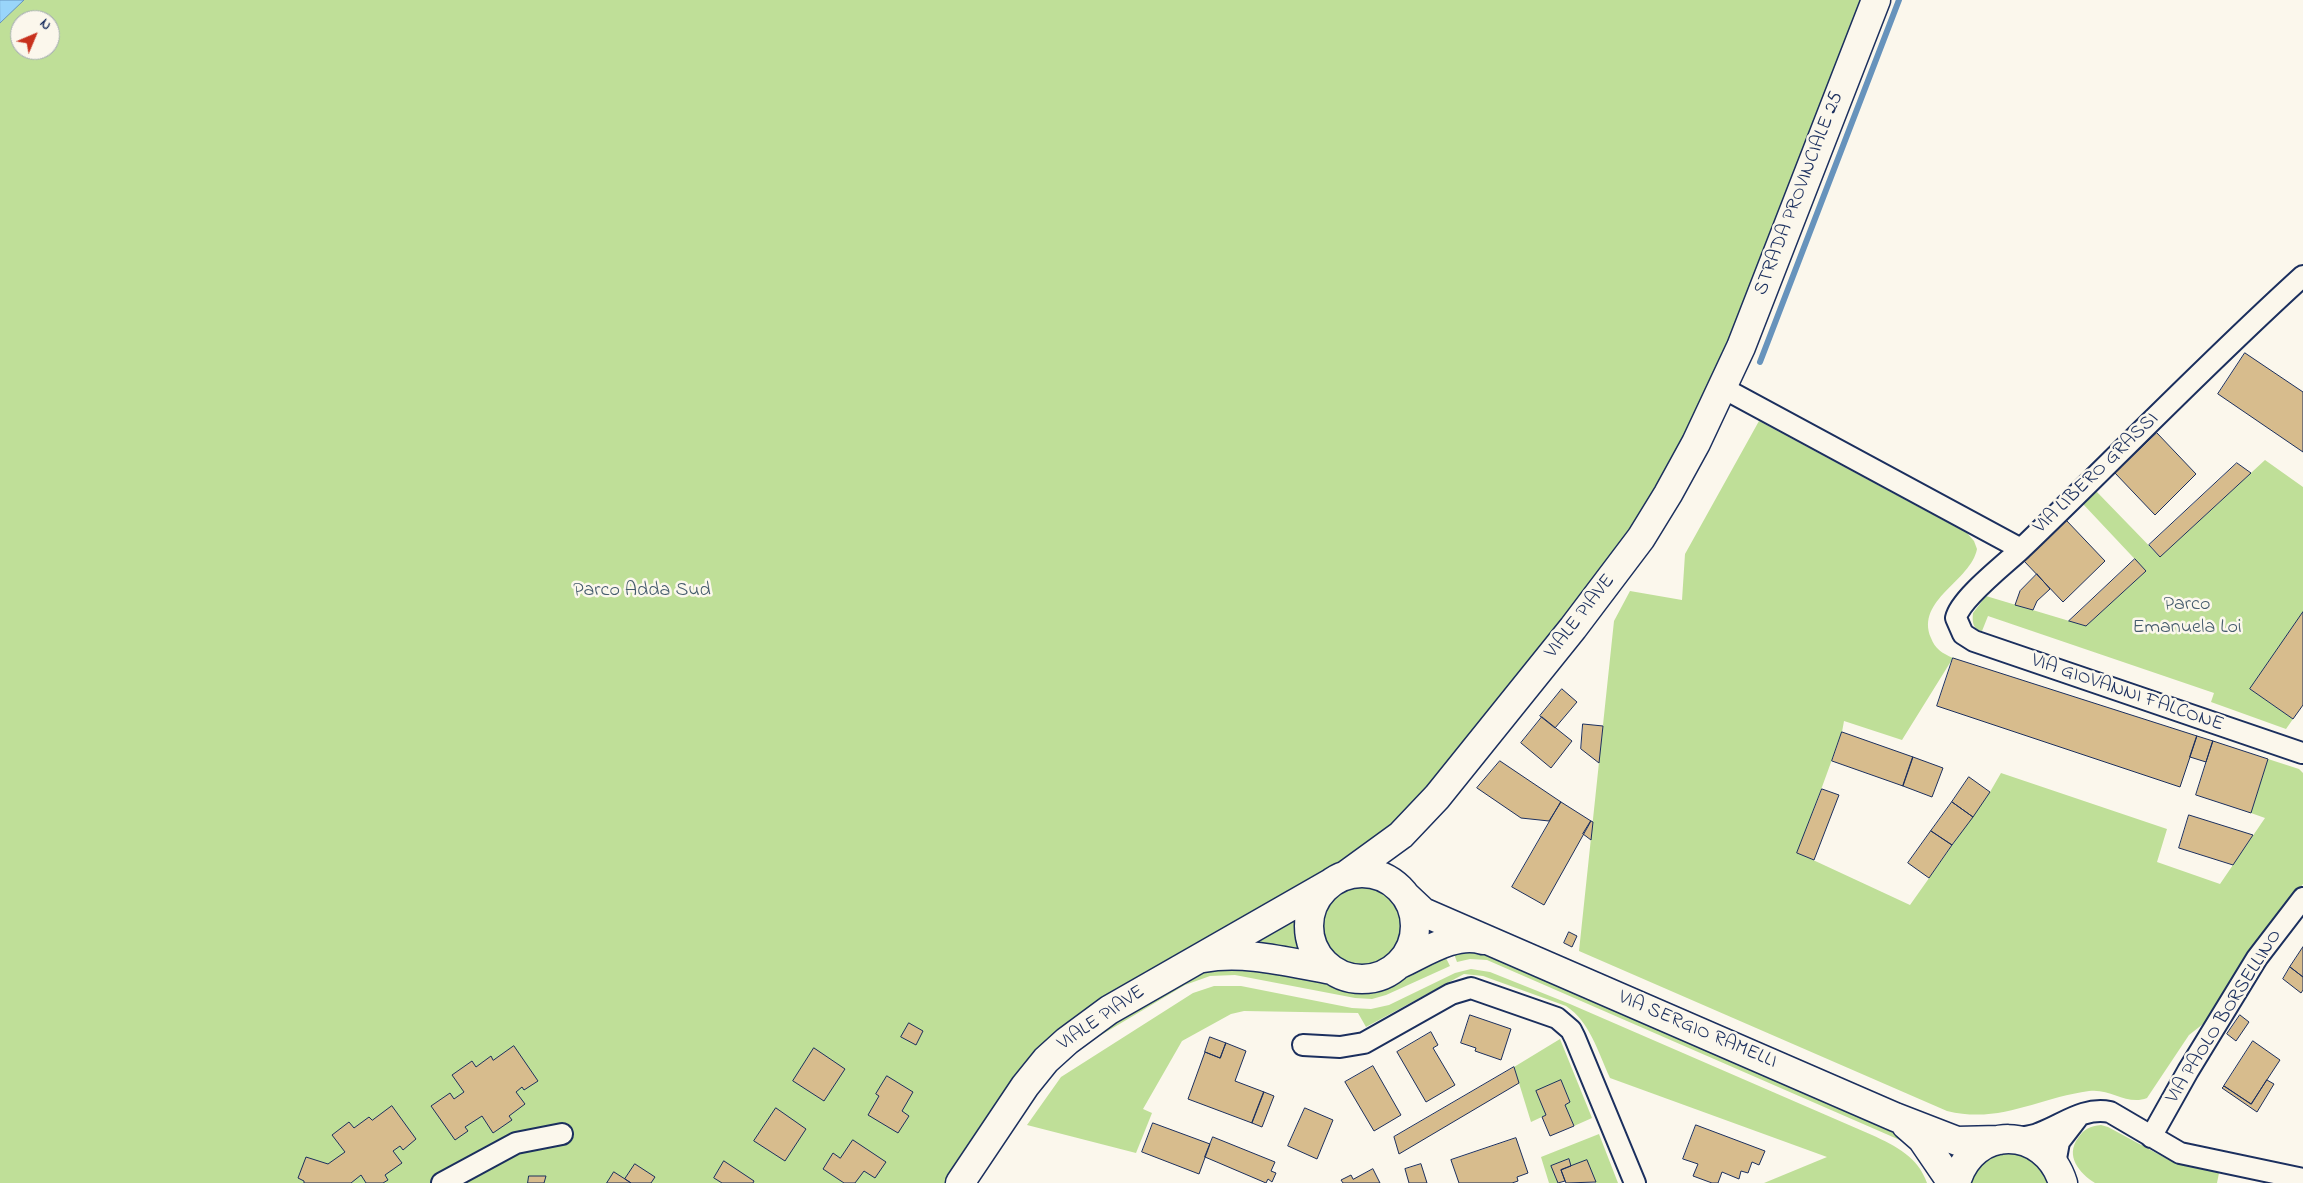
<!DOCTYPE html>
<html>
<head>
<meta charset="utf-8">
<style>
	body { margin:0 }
	#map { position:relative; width:2303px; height:1183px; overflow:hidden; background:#fbf7ec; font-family:"Indie Flower",sans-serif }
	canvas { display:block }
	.north { position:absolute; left:10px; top:10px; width:50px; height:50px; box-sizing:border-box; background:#fbf7ec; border:1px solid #a1a7b3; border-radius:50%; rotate:45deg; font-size:14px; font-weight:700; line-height:20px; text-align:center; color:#1b2f5e }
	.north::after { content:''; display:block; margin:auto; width:18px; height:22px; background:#c8321e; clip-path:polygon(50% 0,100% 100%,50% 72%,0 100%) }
</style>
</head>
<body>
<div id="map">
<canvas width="2303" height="1183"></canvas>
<div class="north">N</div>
</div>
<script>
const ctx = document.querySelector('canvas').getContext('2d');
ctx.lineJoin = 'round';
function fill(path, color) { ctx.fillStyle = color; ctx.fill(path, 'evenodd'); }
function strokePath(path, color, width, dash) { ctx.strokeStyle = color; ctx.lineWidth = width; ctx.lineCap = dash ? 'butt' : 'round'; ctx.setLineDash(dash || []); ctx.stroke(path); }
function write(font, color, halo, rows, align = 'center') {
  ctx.font = font + ' "Indie Flower",sans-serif'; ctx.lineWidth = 5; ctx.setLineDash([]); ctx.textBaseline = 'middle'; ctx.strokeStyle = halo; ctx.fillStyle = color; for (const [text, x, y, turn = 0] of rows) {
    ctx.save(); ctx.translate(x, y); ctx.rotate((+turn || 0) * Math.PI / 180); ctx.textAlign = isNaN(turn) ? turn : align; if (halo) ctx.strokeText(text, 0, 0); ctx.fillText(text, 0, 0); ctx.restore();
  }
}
const green = new Path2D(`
	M0,0H1866L1718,380L1663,491L1436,787L1346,866L1101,1008L950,1183H0ZM20,20H50V50H20Z
	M1759,421L1967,533L1974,541L1977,549C1971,581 1915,600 1931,638C1935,649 1942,653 1953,658L1902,740L1844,721L1842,732L1798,853L1910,905L1990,792L2001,773L2167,829L2157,862L2220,884L2265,818L2251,813L2268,759L2299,769L2303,773V884L2250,958L2212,1017L2189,1035L2147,1098C2127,1106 2111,1088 2089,1091C2037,1098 2001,1124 1947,1111L1579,951L1614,621L1630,591L1682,600L1685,554Z
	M2265,460L2303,487V612L2250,689L2293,719L2286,729L2211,702L2214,693L1988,616L1982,631C1973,630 1972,622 1973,613L1986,596L2086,626L2146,571L2083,504L2096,491L2160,557Z
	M1320 926a43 43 0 1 1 86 0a43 43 0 1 1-86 0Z
	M1308,904C1303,922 1303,936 1310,952L1224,948Z
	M1467,952L1492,953L1884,1122L1909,1144L1487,960L1470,959L1457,962L1454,954Z
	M1445,956L1450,966L1386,995L1372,999L1355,998L1235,975L1210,976L1185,985L1101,1035L1070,1056L1088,1035L1193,973L1245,968L1315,980L1352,990L1369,991L1382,988L1426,963Z
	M1471,969L1490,972L1570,1004L1872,1135C1896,1146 1918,1157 1927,1183H1764L1827,1157L1610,1078C1598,1052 1590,1022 1566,1006L1483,976L1464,974L1366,1027L1358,1013L1244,1011L1231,1014L1182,1041L1143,1109L1152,1113L1136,1153L1027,1125L1061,1077L1193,993L1214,986H1241L1352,1008L1371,1009L1389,1005L1455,973Z
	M1560,1039L1592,1118L1574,1126L1565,1105L1570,1102L1561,1081L1546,1115L1531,1122L1514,1067Z
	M2101,1125L2108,1127L2169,1160L2219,1173L2217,1183H2095C2079,1173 2065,1156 2078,1138C2084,1129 2090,1126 2101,1125Z
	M1599,1134L1618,1183H1594L1596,1182L1571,1166L1569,1159L1552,1166L1558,1183H1549L1541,1157Z
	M1998,1149L2028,1152L2054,1183H1965L1972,1166Z`);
const water = new Path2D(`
	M0,0H24L0,23Z`);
const stream = new Path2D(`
	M1760,362L1899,0`);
const building = new Path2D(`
	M2245,353L2303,392V452L2218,394Z
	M2157,433L2196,474L2155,515L2115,473Z
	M2237,463L2251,473L2160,557L2149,545Z
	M2066,520L2105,561L2063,602L2024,561Z
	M2135,559L2146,571L2086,626L2069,621Z
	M2037,574L2050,589L2037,601L2033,610L2015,605L2020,591Z
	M2303,612V705L2293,719L2250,689Z
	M1953,658L2197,736L2180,787L1937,706Z
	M1562,689L1577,702L1555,728L1540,716Z
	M1542,717L1572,741L1551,768L1521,743Z
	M1583,724L1603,726L1599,763L1581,749Z
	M1842,732L1913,757L1903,786L1832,761Z
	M2197,736L2213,741L2206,762L2190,757Z
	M2213,741L2268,759L2251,813L2196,795Z
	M1913,757L1943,768L1932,797L1903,786Z
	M1500,761L1561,802L1549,821L1521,818L1477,788Z
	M1969,777L1990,792L1973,817L1952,802Z
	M1822,789L1839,795L1814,860L1797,853Z
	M1561,802L1591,821L1544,905L1512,887Z
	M1952,802L1973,817L1952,845L1931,831Z
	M2189,815L2253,835L2233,865L2179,848Z
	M1591,821L1593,822L1591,840L1583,834Z
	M1931,831L1952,845L1929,878L1908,863Z
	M1569,932L1577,936L1572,947L1564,943Z
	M2303,947V977L2290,967Z
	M2290,967L2303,977V990L2301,993L2283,979Z
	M1470,1015L1511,1029L1501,1060L1475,1051L1476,1048L1461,1043Z
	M2240,1015L2249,1022L2236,1041L2227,1034Z
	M909,1023L923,1031L916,1045L901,1037Z
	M1431,1032L1438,1045L1433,1048L1455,1085L1426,1102L1397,1052Z
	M1210,1037L1226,1043L1220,1058L1205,1052Z
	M2253,1041L2280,1060L2251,1104L2224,1086Z
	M1226,1043L1246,1051L1235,1081L1264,1092L1252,1123L1188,1099L1205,1052L1220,1058Z
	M514,1046L538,1081L524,1090L522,1087L516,1092L525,1104L509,1116L512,1120L493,1133L482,1116L465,1127L468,1131L455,1140L431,1106L450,1093L454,1099L464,1092L452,1075L472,1061L476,1067L491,1056L493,1060Z
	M814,1048L845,1069L824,1101L793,1081Z
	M1373,1066L1401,1115L1374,1131L1345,1082Z
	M1514,1067L1519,1083L1399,1154L1394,1137Z
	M887,1076L913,1092L902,1111L909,1116L898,1133L868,1115L879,1096L876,1094Z
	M1561,1080L1570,1102L1565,1105L1574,1126L1550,1136L1542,1117L1546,1115L1536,1091Z
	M2267,1080L2274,1084L2257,1112L2222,1088L2224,1086L2251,1104Z
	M1264,1092L1274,1096L1262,1127L1252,1123Z
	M392,1106L416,1139L403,1150L400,1146L393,1151L402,1163L385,1175L388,1180L383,1183H366L361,1175L351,1183H304V1181L298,1178L306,1157L328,1164L345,1152L332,1135L349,1122L354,1128L369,1117L372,1120Z
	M776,1108L806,1129L785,1161L754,1141Z
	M1305,1108L1333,1120L1317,1159L1288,1146Z
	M1153,1123L1210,1144L1199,1174L1142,1152Z
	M1696,1125L1765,1151L1759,1165L1752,1162L1748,1173L1741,1171L1739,1179L1722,1172L1718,1183H1712L1693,1176L1698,1164L1683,1159Z
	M1213,1137L1275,1162L1271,1171L1276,1173L1272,1182L1268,1179L1266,1183L1205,1157Z
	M1516,1138L1528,1173L1517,1177L1518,1181L1512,1183H1459L1451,1160Z
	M853,1140L886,1162L875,1178L864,1171L855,1183H844L823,1169L833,1153L840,1158Z
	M1569,1159L1571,1166L1561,1170L1565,1181L1558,1183L1551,1166Z
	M1587,1160L1596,1182L1566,1183L1561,1170Z
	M724,1161L754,1181L753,1183H722L714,1178Z
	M635,1164L655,1177L651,1183H631L625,1179Z
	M1421,1164L1427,1183H1409L1405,1169Z
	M1373,1169L1380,1183H1343L1341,1180L1351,1175L1353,1179Z
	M614,1172L625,1179L631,1183H607Z
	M529,1176H546L544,1183H528Z`);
const street = new Path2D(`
	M1723,388L2021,549
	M2302,753L1974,641L1963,634L1956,618C1960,599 2004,565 2020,550C2115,459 2206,364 2303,276
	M1303,1045L1340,1047L1364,1043L1451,994L1471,988L1557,1018L1571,1030L1575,1038L1635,1183
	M2151,1137L2188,1071L2257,958L2303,898
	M2013,1139C2022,1137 2032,1137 2040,1133C2064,1124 2083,1107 2110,1112L2180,1153L2303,1179
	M2055,1164L2059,1142L2079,1116
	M442,1183L516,1143L562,1134`);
const secondary = new Path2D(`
	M1309 926a53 53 0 1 1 106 0a53 53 0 1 1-106 0Z
	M1346,875L1401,835L1437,797L1573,628L1641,538L1668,494L1696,443L1741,347L1876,0
	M1406,896L1423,912L1895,1117L1957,1141L1999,1140
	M1203,958C1245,950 1291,963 1332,970
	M1400,964C1424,953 1456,931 1483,940
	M1906,1125L1922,1139L1952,1183
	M960,1183L1025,1086L1046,1060L1067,1041L1109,1010L1331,883
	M1956,1183C1972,1124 2045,1125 2063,1183`);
const streetNames = [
	["STRADA PROVINCIALE 25",1800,194,-69],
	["VIA LIBERO GRASSI",2097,474,-44],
	["VIALE PIAVE",1581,617,-52],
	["VIA GIOVANNI FALCONE",2127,694,19],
	["VIA PAOLO BORSELLINO",2225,1017,-58],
	["VIALE PIAVE",1102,1019,-34],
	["VIA SERGIO RAMELLI",1697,1031,23]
];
const parkNames = [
	["Parco Adda Sud",642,592],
	["Parco",2187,606],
	["Emanuela Loi",2187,629]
];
fill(green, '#bfdf98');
fill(water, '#99d5fa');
strokePath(water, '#6793bc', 1);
strokePath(stream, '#6793bc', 6);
fill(building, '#d7bc8d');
strokePath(building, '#1b2f5e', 1);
strokePath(street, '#1b2f5e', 24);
strokePath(secondary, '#1b2f5e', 31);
strokePath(street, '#fbf7ec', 20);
strokePath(secondary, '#fbf7ec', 28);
write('20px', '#1b2f5e', '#fbf7ec', streetNames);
write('20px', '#445b6c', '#fbf7ec', parkNames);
</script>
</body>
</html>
